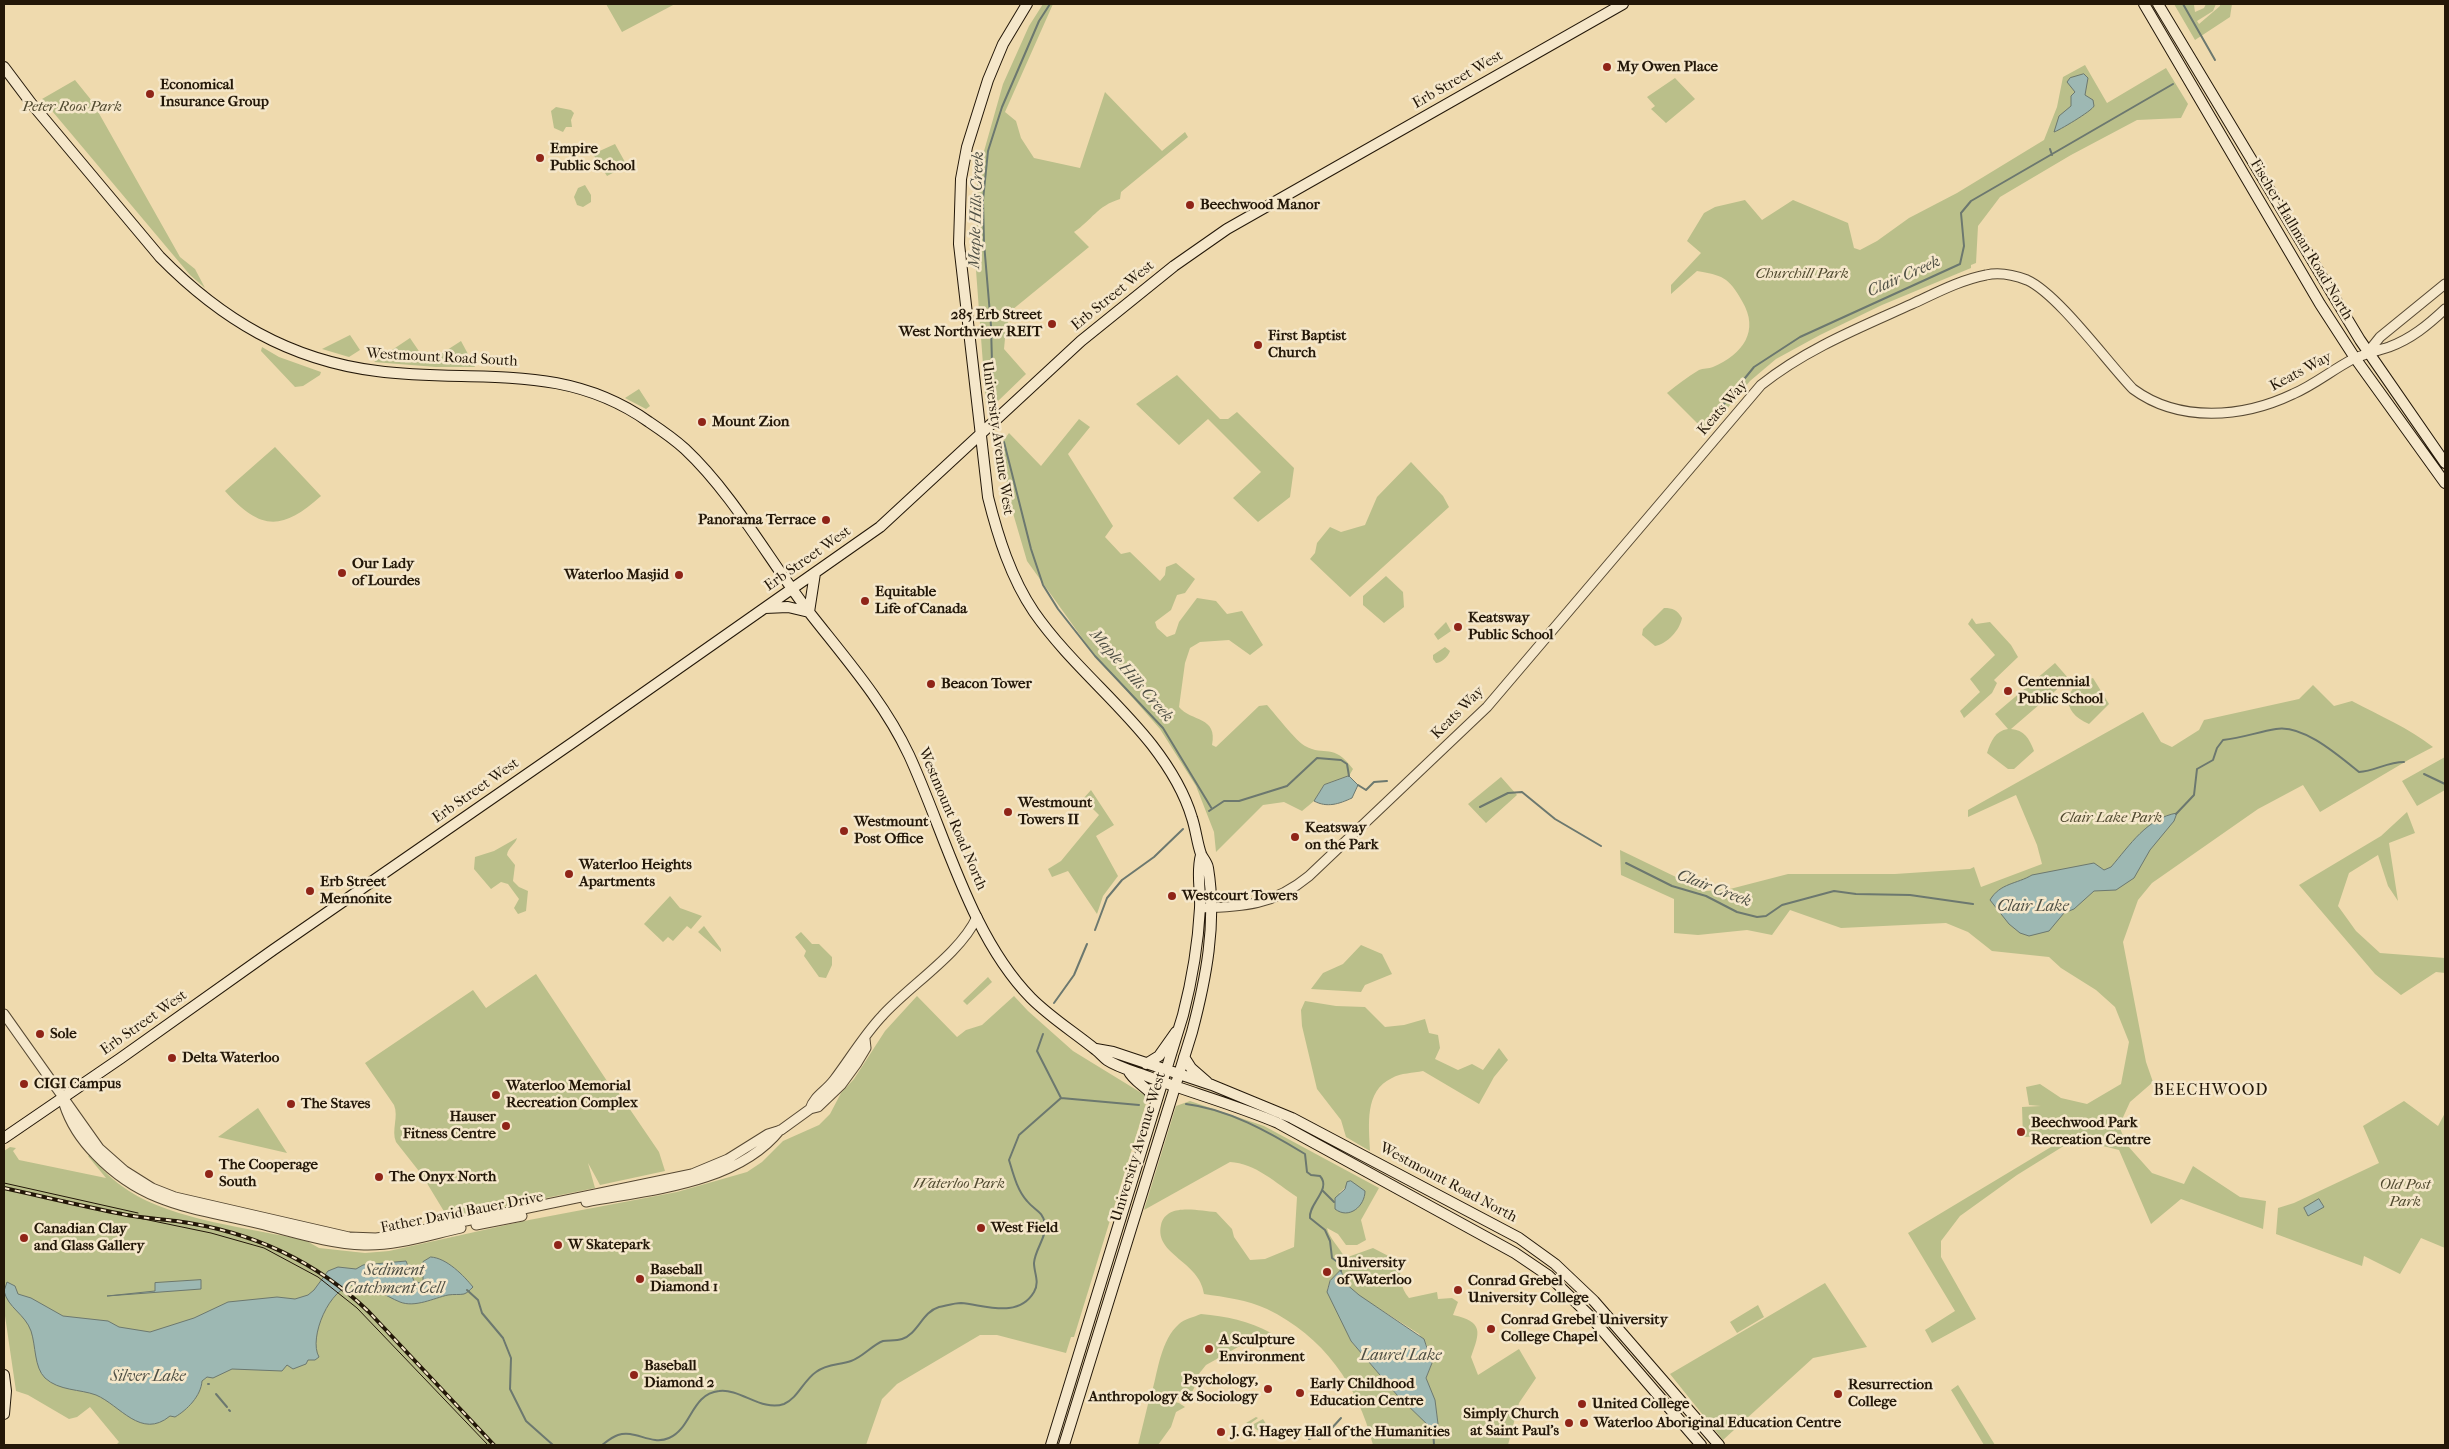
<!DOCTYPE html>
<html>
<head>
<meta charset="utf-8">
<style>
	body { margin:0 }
	#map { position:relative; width:2449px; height:1449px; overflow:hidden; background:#efdaae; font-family:"IM FELL French Canon",serif }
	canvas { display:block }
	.frame { position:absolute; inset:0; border:5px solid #231708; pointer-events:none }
</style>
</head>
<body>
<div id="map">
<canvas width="2449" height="1449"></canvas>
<div class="frame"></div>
</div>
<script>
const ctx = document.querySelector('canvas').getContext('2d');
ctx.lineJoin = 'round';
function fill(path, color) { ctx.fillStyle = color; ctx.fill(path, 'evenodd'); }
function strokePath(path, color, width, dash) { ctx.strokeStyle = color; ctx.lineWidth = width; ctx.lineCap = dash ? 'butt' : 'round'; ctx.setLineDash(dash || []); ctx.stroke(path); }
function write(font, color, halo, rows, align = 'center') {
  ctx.font = font + ' "IM FELL French Canon",serif'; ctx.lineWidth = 5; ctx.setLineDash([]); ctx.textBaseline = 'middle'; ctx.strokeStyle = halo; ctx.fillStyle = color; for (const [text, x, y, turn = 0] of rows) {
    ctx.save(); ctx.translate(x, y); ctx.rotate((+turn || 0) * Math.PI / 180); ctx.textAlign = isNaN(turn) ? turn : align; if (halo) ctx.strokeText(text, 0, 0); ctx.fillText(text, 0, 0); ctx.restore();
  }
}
const green = new Path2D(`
	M606,4H675L622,32Z
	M1043,4H1053L1005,112L1016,121L1021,138L1034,158L1080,168L1105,92L1162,151L1185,132L1188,137L1121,192L1120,199C1097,206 1092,220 1074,232L1089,247L1012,310L1006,328L1004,349L1026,374L996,403L986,405L976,270L977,176L1003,84L1029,26Z
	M2174,4L2194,5L2195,12L2204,8L2206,4H2216L2213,11L2197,21L2199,24L2220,6V4H2232L2230,17L2195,40Z
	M2085,65L2107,103L2166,68L2188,104L2181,118L2137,120L2071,155L2000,197L1978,226L1976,263L1971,265V268L1882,305L1820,335L1776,359L1750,381L1707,433L1667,393C1677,385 1687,377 1699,370C1703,368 1709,369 1713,367C1743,354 1760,331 1742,301C1729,277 1721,275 1697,271L1671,294V285L1701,253L1687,241L1704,213L1715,207L1745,200L1762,220L1793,200L1848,223L1854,248L1860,250L1877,241L1909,218L1957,193L2044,140L2057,107L2063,77Z
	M1675,78L1695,99L1666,123L1651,109L1655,106L1647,97Z
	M75,80L92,101L180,257L195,269L205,288L190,275L42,99Z
	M556,107L571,110L574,113L571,120L572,127H566L563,132L554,128L551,111Z
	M615,144L625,162L624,167L607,176L593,154Z
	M585,185L591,195V202L583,207L577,205L574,197L578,188Z
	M350,335L360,350L349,357L322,349Z
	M410,338L427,363L461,341L475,367H436L374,362Z
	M262,347L279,357L321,372L320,375L303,386L295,387L261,351Z
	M1177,375L1220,419H1228L1237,412L1294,468L1290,497L1258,522L1233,498L1261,472L1208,419L1179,445L1136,404Z
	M639,389L650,406L646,409L625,398Z
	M1079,419L1090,427L1068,454L1113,526L1105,537L1121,554L1130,552L1160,581L1165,575L1166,567L1176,563L1195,579L1185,593L1177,595L1171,610L1155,622L1157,628L1167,637L1175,634L1179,622L1197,598L1216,601L1227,614L1242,611L1263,645L1250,655L1229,640L1200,642L1190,648L1185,663L1179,707C1191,722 1218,716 1212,745L1216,747L1259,706L1267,705C1276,715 1296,741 1305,746C1325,757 1333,742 1353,769L1349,776L1324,785L1314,801L1302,811L1284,802L1263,805L1216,852L1214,832L1196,786L1160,729L1090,649L1027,561L1010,503L1001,444L1009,433L1041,466Z
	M275,447L321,496C281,532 260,530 225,491Z
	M1411,462L1443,496L1449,507L1350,597L1310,559L1315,553L1317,543L1330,527L1341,532L1365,525L1377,497Z
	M1386,576L1403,592L1404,607L1384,623L1363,605V596Z
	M1664,608C1673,608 1677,610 1682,618C1680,630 1667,644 1655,646L1642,635L1643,629Z
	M1972,618L1976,624L1990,622L2011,645L2018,657L1994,680L1997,683L1992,693L1964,718L1960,711L1980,692L1970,679L1995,655L1968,624Z
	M1446,622L1451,631L1438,640L1434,634Z
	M1445,647L1450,651C1448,657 1441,663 1436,663L1433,659V655Z
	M2055,663L2069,679L2011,729C2024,730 2029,738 2034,751L2014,769H2008L1987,753C1991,741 1995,731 2008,729L1995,714Z
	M2093,678L2109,704L2089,724C2060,712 2062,685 2093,678Z
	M2313,685L2334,706L2352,701C2380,716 2409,728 2433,747L2410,759L2320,812L2303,785L2258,809L2152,883L2138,900L2123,942L2146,1062L2153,1082L2130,1102L2119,1126L2127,1145L2152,1173L2184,1184L2193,1166L2240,1197L2266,1201L2263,1229L2181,1199L2151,1224L2119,1150L2075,1139L2017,1175L1960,1216L1941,1241V1257L1976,1319L1932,1343L1925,1330L1955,1311L1908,1233L2051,1147L2052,1136L2023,1137L2022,1107L2041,1106L2029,1105L2026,1087L2040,1084L2061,1098L2087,1104L2121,1084L2129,1042L2115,1007L2096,990L2061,968L2049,957L1992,951L1968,932L1946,923L1841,928L1790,910L1772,935L1747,930L1698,935L1674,933V899L1621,875L1620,850L1705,891L1730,889L1788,874H1895L1970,869L1974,867L1981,887L2042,864L2037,845L2016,795L1968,817V810L2143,712L2161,742L2172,747L2199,730L2204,720L2299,699Z
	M2445,757V790L2417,806L2402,781Z
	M1501,777L1517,795L1486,823L1468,804Z
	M1091,790L1114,825L1096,836L1118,876L1103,896L1097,914L1068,871L1052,877L1048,869L1061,861L1099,815L1083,799Z
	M2407,812L2415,833L2389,843L2398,901L2388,886L2378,855L2349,873L2338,906L2356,931L2380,953L2445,958V973L2436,972L2401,995L2375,974L2299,885L2381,836Z
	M517,838C515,845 508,847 507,855L515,865L513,881L519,887L528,891L526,911L518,914L514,908L519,899L508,884L501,882L491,889L474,869L475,857L494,851Z
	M670,896L680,908L702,916L691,929L687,926L673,941L668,937L663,942L644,924Z
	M704,926L721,949V952L698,932Z
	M801,932L812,944H819L832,957V965L826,978L819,977L804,956L806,951L795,937Z
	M1361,945L1382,954L1392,974L1365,985L1361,992L1311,989L1323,973L1343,964Z
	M536,974L609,1084L612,1083L659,1152L665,1171L600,1185L588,1163L595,1188L448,1218L422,1175L396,1142C391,1130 399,1117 394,1105L365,1063L473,990L486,1008Z
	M988,977L992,982L967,1005L963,1001Z
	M917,996L957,1037L966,1030L982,1025L1014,996L1028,1011L1073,1051L1148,1097L1074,1337H1071L1066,1353L997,1335H980L897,1384L882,1399L866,1445H116L119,1442L90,1407L77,1417L69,1419L28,1395L16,1391L4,1309V1151L10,1147L16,1148L13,1151L19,1160L106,1178L88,1156L90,1155C101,1168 113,1181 129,1191C173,1220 253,1229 305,1240L319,1248L365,1253L389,1251L529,1220L677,1192L747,1172L762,1162L783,1141L819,1125L830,1114L841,1093L854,1079L885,1031Z
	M1305,1001L1336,1006L1365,1007L1385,1027L1404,1025L1425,1019L1429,1033L1438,1035L1440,1048L1435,1059L1458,1070L1472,1064L1483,1070L1499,1048L1508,1060L1494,1077L1479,1104L1423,1071C1413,1073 1401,1073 1392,1078C1364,1091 1369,1125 1370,1151L1346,1137L1341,1120L1317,1089L1302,1026L1301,1010Z
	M1190,1101L1264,1126L1379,1188L1361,1220L1366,1240L1357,1245H1346L1338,1234L1327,1228C1329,1238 1340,1248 1345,1258L1373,1248L1400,1262C1400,1275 1400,1288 1409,1298L1437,1292L1438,1299L1452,1298L1458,1302L1453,1315C1484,1322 1480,1332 1471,1357L1478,1375L1519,1349L1536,1378L1519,1403L1508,1445H1373C1358,1385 1323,1336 1267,1309C1248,1300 1224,1297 1204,1294C1200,1261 1154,1255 1161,1225C1166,1202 1199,1211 1216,1212L1232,1229L1234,1237L1250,1260L1265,1259L1294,1247L1297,1197C1276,1183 1255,1163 1230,1162L1144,1210L1176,1106ZM1347,1186L1365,1195L1362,1200L1339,1193ZM1341,1270L1345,1283L1358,1295L1419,1334L1428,1347L1432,1363L1426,1378L1435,1402L1438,1424L1433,1429L1397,1395L1351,1341L1327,1290L1330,1281Z
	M2404,1101L2438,1126L2445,1113V1248L2421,1238L2400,1274L2364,1256L2362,1266L2276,1234L2278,1208L2294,1203L2379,1163L2363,1126Z
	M258,1108L287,1153L218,1137Z
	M1825,1283L1867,1347L1813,1358L1723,1440L1670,1374Z
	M1758,1305L1764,1317L1737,1333L1730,1322Z
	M1201,1314C1226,1316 1249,1321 1271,1333L1260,1343L1247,1342L1206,1365L1198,1375L1204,1377L1195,1386L1188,1401L1152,1392C1158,1370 1161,1340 1179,1324C1184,1319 1194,1317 1201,1314Z
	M1958,1385L1995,1445H1984L1951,1390Z
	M1150,1396L1179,1403L1185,1407L1176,1412L1171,1427L1158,1445H1138Z
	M1256,1417L1258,1418L1251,1423L1252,1425L1263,1419L1269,1429L1262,1433L1246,1423Z`);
const water = new Path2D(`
	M2084,74L2088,78L2085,95L2093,100L2094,106C2092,111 2058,131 2054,132L2059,116L2071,106V96L2075,92L2067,82L2070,78Z
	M1349,776L1358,785L1352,798C1339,804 1327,808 1314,801L1324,785Z
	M2177,813L2174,821L2150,850L2134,878L2116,890L2094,891L2074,909L2064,913L2049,931L2029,936L2020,933L2009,924L1990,900C2000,883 2017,884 2032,875L2094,863L2104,870L2111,867C2130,845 2147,818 2177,813Z
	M1351,1181L1365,1191C1365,1206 1349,1220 1335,1209V1198L1345,1189L1347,1182Z
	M2319,1199L2324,1207L2308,1216L2304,1208Z
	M431,1257C447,1258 464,1276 473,1287C470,1290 467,1293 464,1294C459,1295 454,1294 448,1295C434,1298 415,1308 400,1302C385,1296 370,1284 354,1285C330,1286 308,1338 319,1357L315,1360H308L306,1364L293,1369L287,1365L282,1371L232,1369L213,1378L207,1377L202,1381C201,1396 187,1410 175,1417L170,1416C141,1440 120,1405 96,1395C80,1389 59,1391 45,1378C34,1367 36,1346 31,1331C25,1314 8,1308 4,1291L7,1282L15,1286L18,1294L31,1298L63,1316L108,1321L119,1327L150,1332L194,1318L228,1302L277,1297L295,1299L308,1295L314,1290L328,1271L338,1267L356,1269L363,1265L406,1261L414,1281L420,1283L423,1281V1262Z
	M1341,1270L1345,1283L1359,1295L1424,1339L1432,1363L1426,1378L1435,1400L1438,1424L1433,1430L1397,1395L1351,1341L1327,1292L1330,1281Z
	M201,1280V1289L107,1296L155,1291V1283Z`);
const stream = new Path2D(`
	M2183,4L2215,60
	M2050,149L2052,155
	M993,399L991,326L984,243L983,200L988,151L1002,107L1039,21L1050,4
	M1714,416L1754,367L1800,337L1960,264L1964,246L1961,213L1971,201L2173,84
	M1004,442L1031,549L1043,585L1058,609L1095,656L1163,728L1212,809
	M2424,774L2445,784
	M1358,785L1366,790L1374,782L1387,781
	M1480,807L1508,793L1522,792L1555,819L1601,846
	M1209,811L1224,801H1239L1287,786L1317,758L1341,760L1347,764L1349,776
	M2176,814L2194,795L2197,769L2213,760L2217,748L2223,740C2242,738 2258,732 2276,729C2303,724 2339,756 2359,772C2375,771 2387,762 2404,762
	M1626,863L1672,886L1706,896L1737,912L1757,917L1766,916L1782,905L1834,891L1856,894L1910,895L1973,904
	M1095,930L1107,898L1122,880L1154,857L1183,829
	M1054,1003L1074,975L1087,944
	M1043,1034L1037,1051L1061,1098
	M1186,1104C1228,1109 1269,1132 1305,1154L1307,1172L1311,1175L1320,1176C1332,1189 1308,1204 1310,1218L1325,1230L1330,1241L1332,1258L1339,1263L1341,1271
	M1322,1190L1334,1202
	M467,1290L478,1300L482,1313L503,1338L511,1358L510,1389L526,1421L553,1445
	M208,1384H209
	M216,1394L227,1407
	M229,1410L230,1411
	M1433,1429L1434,1445
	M1309,1439L1331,1429L1341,1418
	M602,1445C606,1442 612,1437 618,1435C635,1429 651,1446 669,1438C692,1428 691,1394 719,1391C740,1388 762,1412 784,1404C798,1398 803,1381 816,1372C826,1364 839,1365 851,1361C863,1357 872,1345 883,1341C889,1340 896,1341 902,1339C918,1334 922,1312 939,1307C945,1306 954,1303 961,1303C985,1305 1018,1319 1034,1292C1040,1282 1034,1273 1034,1263C1035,1249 1047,1237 1045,1224C1043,1211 1034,1210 1027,1201C1017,1190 1013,1173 1009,1160L1019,1135L1061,1098L1139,1105`);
const tertiary = new Path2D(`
	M2368,352L2380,337L2445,284
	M1200,908C1244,907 1274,905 1309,876L1487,707L1761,385C1806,349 1859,328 1912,304C1936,293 1960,280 1986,275C1999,272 2014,275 2027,280C2058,294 2107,362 2133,389C2179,423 2243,418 2293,394C2314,385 2332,370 2353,359C2365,354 2376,351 2389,347C2411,339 2428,325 2445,309
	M4,1014L99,1148L125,1171L152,1188L175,1197L349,1237L376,1238L398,1235L692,1174L728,1159L768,1134L781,1130L810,1109L818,1107L841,1085L857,1063L866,1048L865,1039
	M64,1104C70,1123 82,1141 96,1155C145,1206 195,1208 260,1224C293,1232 329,1244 364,1245C396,1246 429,1235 461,1228
	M810,1109C814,1096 826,1091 834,1080C850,1059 864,1035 882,1016C910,985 960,954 977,917
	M586,1202C649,1190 737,1184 780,1130
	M476,1225L522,1216`);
const secondary = new Path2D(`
	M1027,4L1003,44L988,80L967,147L961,179L959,244L988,497C998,537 1011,578 1034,612C1068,661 1116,699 1152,745C1169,767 1184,791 1192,818C1196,830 1197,843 1201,854C1203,859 1207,862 1208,868C1217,923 1206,979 1192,1032L1064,1445
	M2144,4L2320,304L2355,358L2445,483
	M2158,4L2360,340L2445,463
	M4,67L31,103L160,257C221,319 289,360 377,371C473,384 562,360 649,422C661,430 674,439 685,449C733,494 769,560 809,612C845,658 884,702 909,755C945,833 970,936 1031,998C1051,1018 1074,1032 1096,1050C1100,1053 1103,1057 1107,1060C1119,1068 1136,1072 1149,1077C1192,1093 1236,1105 1278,1123L1515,1253L1549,1276L1590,1316L1701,1445
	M765,608L788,607L809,612
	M809,612L815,573
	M1096,1049L1113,1052L1212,1085L1292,1118L1519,1238L1555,1264L1594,1301L1719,1445
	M1184,1057L1191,1068L1207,1082
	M1146,1064L1159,1056L1176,1032
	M1128,1070C1134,1083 1149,1087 1156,1100
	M4,1138L121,1058L273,950L575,741L880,527L1081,341L1174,266L1227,229L1623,4
	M4,1375L6,1391L4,1414
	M1051,1445L1183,1015C1192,980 1198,945 1200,908C1201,890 1196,873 1201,855`);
const tram = new Path2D(`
	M4,1183L138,1213
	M129,1216L211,1233L264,1248L318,1277L357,1308L488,1445`);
const rail = new Path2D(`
	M4,1188C45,1197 86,1207 127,1215C143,1218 160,1219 176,1221C250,1231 315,1260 369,1312L494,1445`);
const markers = [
	[1607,67,5,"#8f2418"],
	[150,94,5,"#8f2418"],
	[540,158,5,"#8f2418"],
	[1190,205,5,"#8f2418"],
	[1052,324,5,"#8f2418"],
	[1258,345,5,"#8f2418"],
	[702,422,5,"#8f2418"],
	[826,520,5,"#8f2418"],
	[342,573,5,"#8f2418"],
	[679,575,5,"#8f2418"],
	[865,601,5,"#8f2418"],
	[1458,627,5,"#8f2418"],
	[931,684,5,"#8f2418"],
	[2008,691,5,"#8f2418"],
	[1008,812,5,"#8f2418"],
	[844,831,5,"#8f2418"],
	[1295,837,5,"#8f2418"],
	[569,874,5,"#8f2418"],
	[310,891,5,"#8f2418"],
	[1172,896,5,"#8f2418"],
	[40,1034,5,"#8f2418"],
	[172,1058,5,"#8f2418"],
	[24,1084,5,"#8f2418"],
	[496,1095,5,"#8f2418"],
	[291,1104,5,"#8f2418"],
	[506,1126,5,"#8f2418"],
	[2021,1132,5,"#8f2418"],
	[209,1174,5,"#8f2418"],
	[379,1177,5,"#8f2418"],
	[981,1228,5,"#8f2418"],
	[24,1238,5,"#8f2418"],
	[558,1245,5,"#8f2418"],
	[1327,1272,5,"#8f2418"],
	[640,1279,5,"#8f2418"],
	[1458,1290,5,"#8f2418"],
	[1491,1329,5,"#8f2418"],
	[1209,1349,5,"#8f2418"],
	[634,1375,5,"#8f2418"],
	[1268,1389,5,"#8f2418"],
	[1300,1393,5,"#8f2418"],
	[1838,1394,5,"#8f2418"],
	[1582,1404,5,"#8f2418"],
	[1569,1423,5,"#8f2418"],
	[1584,1423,5,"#8f2418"],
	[1221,1432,5,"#8f2418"]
];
const poiNames = [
	["My Owen Place",1617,67],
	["Economical",160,85],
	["Insurance Group",160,102],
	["Empire",550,149],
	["Public School",550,166],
	["Beechwood Manor",1200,205],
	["285 Erb Street",1042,315,"right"],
	["West Northview REIT",1042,332,"right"],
	["First Baptist",1268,336],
	["Church",1268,353],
	["Mount Zion",712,422],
	["Panorama Terrace",816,520,"right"],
	["Our Lady",352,564],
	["of Lourdes",352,581],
	["Waterloo Masjid",669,575,"right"],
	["Equitable",875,592],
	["Life of Canada",875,609],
	["Keatsway",1468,618],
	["Public School",1468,635],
	["Centennial",2018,682],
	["Public School",2018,699],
	["Beacon Tower",941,684],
	["Westmount",1018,803],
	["Towers II",1018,820],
	["Westmount",854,822],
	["Post Office",854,839],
	["Keatsway",1305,828],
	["on the Park",1305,845],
	["Waterloo Heights",579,865],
	["Apartments",579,882],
	["Erb Street",320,882],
	["Mennonite",320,899],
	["Westcourt Towers",1182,896],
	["Sole",50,1034],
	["Delta Waterloo",182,1058],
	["CIGI Campus",34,1084],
	["Waterloo Memorial",506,1086],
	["Recreation Complex",506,1103],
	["The Staves",301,1104],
	["Hauser",496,1117,"right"],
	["Fitness Centre",496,1134,"right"],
	["Beechwood Park",2031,1123],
	["Recreation Centre",2031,1140],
	["The Cooperage",219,1165],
	["South",219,1182],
	["The Onyx North",389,1177],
	["West Field",991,1228],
	["Canadian Clay",34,1229],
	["and Glass Gallery",34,1246],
	["W Skatepark",568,1245],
	["University",1337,1263],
	["of Waterloo",1337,1280],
	["Baseball",650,1270],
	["Diamond 1",650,1287],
	["Conrad Grebel",1468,1281],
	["University College",1468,1298],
	["Conrad Grebel University",1501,1320],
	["College Chapel",1501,1337],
	["A Sculpture",1219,1340],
	["Environment",1219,1357],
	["Baseball",644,1366],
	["Diamond 2",644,1383],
	["Psychology,",1258,1380,"right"],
	["Anthropology & Sociology",1258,1397,"right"],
	["Early Childhood",1310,1384],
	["Education Centre",1310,1401],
	["Resurrection",1848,1385],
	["College",1848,1402],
	["United College",1592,1404],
	["Simply Church",1559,1414,"right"],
	["at Saint Paul's",1559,1431,"right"],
	["Waterloo Aboriginal Education Centre",1594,1423],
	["J. G. Hagey Hall of the Humanities",1231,1432]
];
const streetNames = [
	["Erb Street West",1458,80,-30],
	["Fischer-Hallman Road North",2301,240,59],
	["Erb Street West",1113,296,-39],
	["Westmount Road South",442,358,3],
	["Keats Way",2301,372,-28],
	["Keats Way",1723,408,-49],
	["University Avenue West",997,438,82],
	["Erb Street West",808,559,-35],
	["Keats Way",1458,713,-45],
	["Erb Street West",476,791,-35],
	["Westmount Road North",952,819,67],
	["Erb Street West",144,1023,-35],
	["University Avenue West",1139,1147,-73],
	["Westmount Road North",1448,1183,28],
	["Father David Bauer Drive",462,1213,-11]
];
const parkNames = [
	["Peter Roos Park",72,107],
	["Churchill Park",1802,274],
	["Clair Lake Park",2111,818],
	["Waterloo Park",959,1184],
	["Old Post",2405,1185],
	["Park",2405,1202]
];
const waterNames = [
	["Maple Hills Creek",977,210,-88],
	["Clair Creek",1904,277,-24],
	["Maple Hills Creek",1131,676,49],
	["Clair Creek",1714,889,21],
	["Clair Lake",2033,907],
	["Sediment",394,1271],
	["Catchment Cell",394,1289],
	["Laurel Lake",1401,1356],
	["Silver Lake",148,1377]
];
const neighbourhoodNames = [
	["BEECHWOOD",2211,1091]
];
fill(green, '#babf8a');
fill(water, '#9db8b3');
strokePath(water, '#6c786f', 1);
strokePath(stream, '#6c786f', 2);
strokePath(tertiary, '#564832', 11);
strokePath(secondary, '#231708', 12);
strokePath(tertiary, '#f5e7ca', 9);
strokePath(secondary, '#f5e7ca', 10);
strokePath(tram, '#231708', 1);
strokePath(rail, '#231708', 4);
strokePath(rail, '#f5e7ca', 2, [5.5]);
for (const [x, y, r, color] of markers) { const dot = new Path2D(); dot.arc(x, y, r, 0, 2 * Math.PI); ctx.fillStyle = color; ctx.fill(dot); strokePath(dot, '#f5e7ca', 2); }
write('bold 15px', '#231708', '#f5e7ca', poiNames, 'left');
write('15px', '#231708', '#f5e7ca', streetNames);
write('italic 15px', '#50492f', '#f5e7ca', parkNames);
write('italic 16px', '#4e4f44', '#f5e7ca', waterNames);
ctx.letterSpacing = '1px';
write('16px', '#231708', '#f5e7ca', neighbourhoodNames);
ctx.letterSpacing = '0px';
</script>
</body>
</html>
